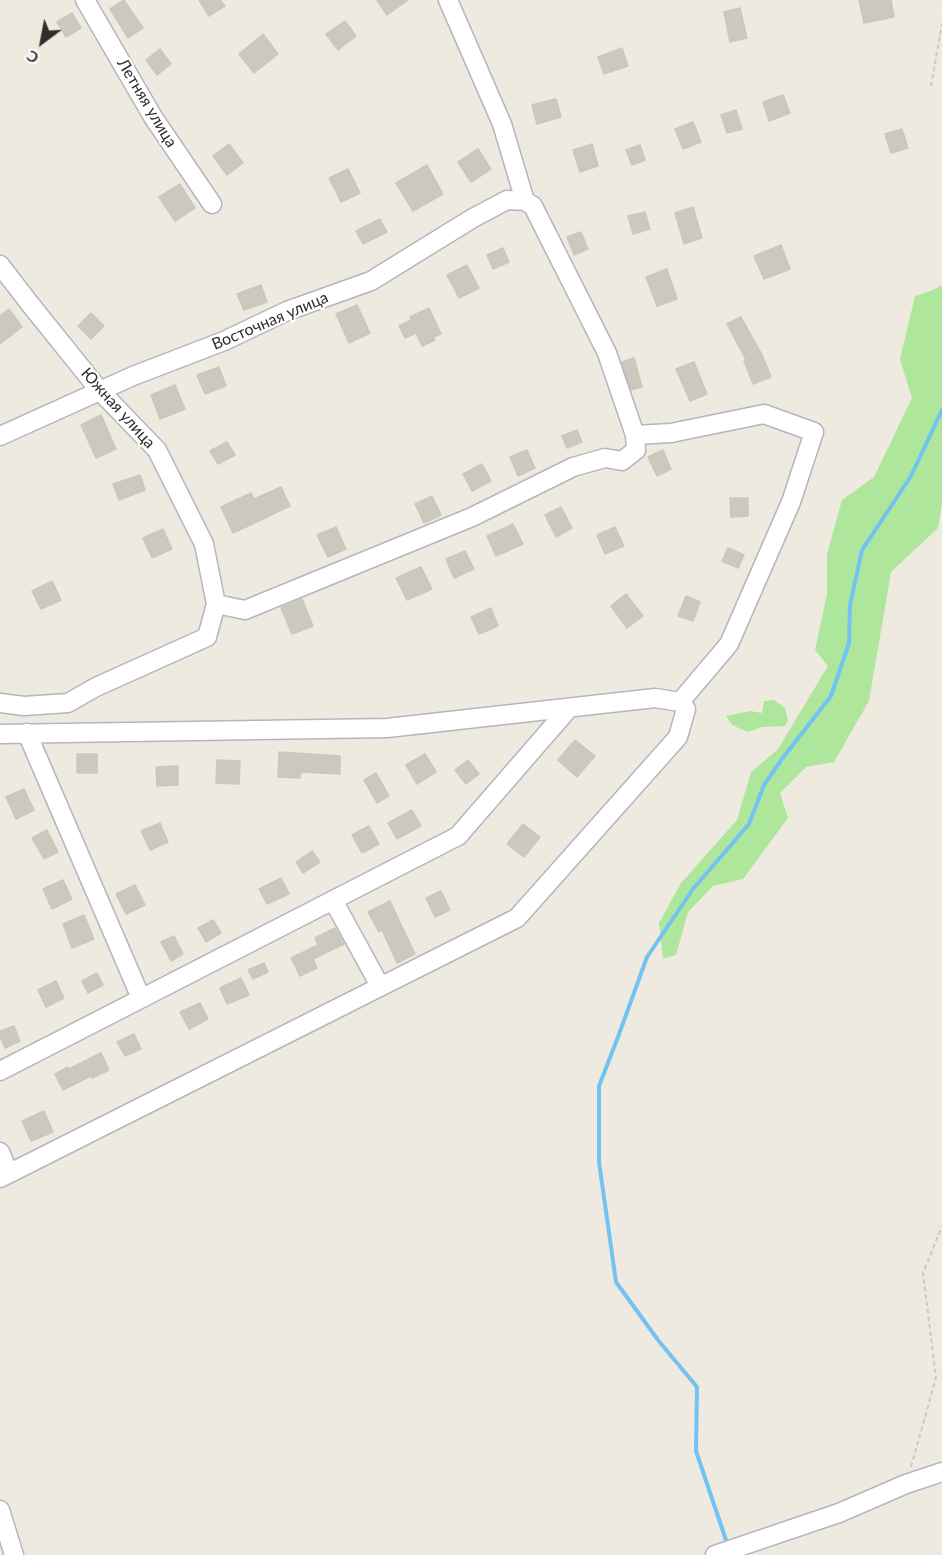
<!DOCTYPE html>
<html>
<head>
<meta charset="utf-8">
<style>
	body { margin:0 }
	#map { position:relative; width:942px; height:1555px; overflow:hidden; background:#efeae0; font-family:Lato,sans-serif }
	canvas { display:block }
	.north { position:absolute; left:12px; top:12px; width:60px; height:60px; -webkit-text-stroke:4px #fff; paint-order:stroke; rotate:212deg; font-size:16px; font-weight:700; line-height:24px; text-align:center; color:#2e2e2e }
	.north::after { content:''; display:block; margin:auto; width:21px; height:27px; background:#2e2e2e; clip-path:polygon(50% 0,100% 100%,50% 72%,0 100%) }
</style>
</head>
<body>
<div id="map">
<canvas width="942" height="1555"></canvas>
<div class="north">С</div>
</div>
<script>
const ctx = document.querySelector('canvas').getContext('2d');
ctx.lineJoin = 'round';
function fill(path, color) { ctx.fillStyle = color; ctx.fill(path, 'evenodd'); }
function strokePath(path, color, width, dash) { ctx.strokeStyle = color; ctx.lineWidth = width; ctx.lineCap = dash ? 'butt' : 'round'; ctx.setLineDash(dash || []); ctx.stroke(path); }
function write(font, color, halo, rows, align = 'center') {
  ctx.font = font + ' Lato,sans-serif'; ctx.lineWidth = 4.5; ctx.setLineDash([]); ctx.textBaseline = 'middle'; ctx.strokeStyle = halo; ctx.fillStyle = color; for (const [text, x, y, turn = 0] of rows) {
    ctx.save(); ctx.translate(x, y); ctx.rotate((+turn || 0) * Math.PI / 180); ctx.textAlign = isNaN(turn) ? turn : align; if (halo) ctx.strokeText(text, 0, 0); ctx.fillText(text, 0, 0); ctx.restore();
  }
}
const green = new Path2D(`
	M942,285V503L938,528L891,572L869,701L834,762L806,767L780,793L788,818L743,879L713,886L688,912L676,955L663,959L659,923L681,883L737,820L751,772L778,749L828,666L815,650L827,594V554L842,500L874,477L912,398L900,359L915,296L933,290Z
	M774,700L785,708L788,721L785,726L762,727L748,732L732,725L726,716L750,711L762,713L764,701Z`);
const stream = new Path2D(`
	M728,1546L696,1451L697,1387L658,1340L616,1282L599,1162V1086L618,1037L647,957L693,889L749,824L764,785L782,759L831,696L849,643L850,605L862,550L911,476L942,410`);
const building = new Path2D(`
	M124,0L143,28L128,38L110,9Z
	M199,0H220L225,6L209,16Z
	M377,0H408L387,15Z
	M859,0H891L894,17L864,23Z
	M740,8L747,38L730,42L724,12Z
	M72,13L81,28L66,37L57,22Z
	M345,21L356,36L338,50L326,34Z
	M263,34L278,54L254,73L239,54Z
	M622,48L628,66L604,74L598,57Z
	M160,49L171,64L157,75L146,60Z
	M783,95L790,113L769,121L763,102Z
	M556,99L561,117L537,124L532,105Z
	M736,110L742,129L727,133L721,115Z
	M693,122L701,142L683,149L675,129Z
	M902,129L908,148L891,153L885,134Z
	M229,144L243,163L227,175L213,156Z
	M592,144L598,166L580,172L573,150Z
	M640,145L645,160L632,165L626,150Z
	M478,149L491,169L471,182L458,162Z
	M427,165L443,194L413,211L396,183Z
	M348,169L360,193L341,202L329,178Z
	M180,184L195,208L175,221L159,197Z
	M693,207L702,238L684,244L675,213Z
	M645,212L650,229L633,234L628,216Z
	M380,219L387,232L363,244L356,231Z
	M581,232L588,249L574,255L567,237Z
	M781,245L790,269L764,279L754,256Z
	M503,248L509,262L493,269L487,255Z
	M467,265L479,288L459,298L447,275Z
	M667,269L677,299L657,306L646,277Z
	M261,285L267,302L244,310L237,294Z
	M357,305L370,333L349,343L336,314Z
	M429,308L441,334L433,337L435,340L422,346L416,333L405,338L399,326L412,320L410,317Z
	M9,309L22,327L0,344V316Z
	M91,313L104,326L91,339L78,326Z
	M741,317L762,355L771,377L753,384L744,361L746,360L727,324Z
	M634,358L642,387L631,390L622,362Z
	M694,362L707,394L690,401L676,369Z
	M219,367L226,386L205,394L197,375Z
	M175,385L185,409L160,419L151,395Z
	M101,415L116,449L96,458L81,425Z
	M577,430L582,442L567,448L562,436Z
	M227,442L235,455L218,464L210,451Z
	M527,450L535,468L518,476L510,457Z
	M663,450L671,469L657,476L648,457Z
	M482,464L491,481L472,491L463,474Z
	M140,475L145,490L119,500L113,484Z
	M281,487L290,506L233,533L221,507L251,493L254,499Z
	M432,496L441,515L424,523L415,504Z
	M730,498H748V516L731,517Z
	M561,507L572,528L556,537L545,515Z
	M513,524L523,544L496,556L487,536Z
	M336,527L346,549L328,557L317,535Z
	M615,527L624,546L605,554L597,535Z
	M163,529L172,549L152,558L143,538Z
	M728,548L744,555L738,568L722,561Z
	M465,551L474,569L454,578L446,559Z
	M421,567L432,589L407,600L396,578Z
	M52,581L61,600L41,609L32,591Z
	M626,594L643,616L627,628L611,606Z
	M686,596L700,602L693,621L678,616Z
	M302,599L313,626L292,634L281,608Z
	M491,608L498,626L479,634L471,617Z
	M575,740L595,756L577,777L558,760Z
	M279,752L340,756V774L301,772L300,778L278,777Z
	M77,754H97V773H77Z
	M425,754L436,772L417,784L406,765Z
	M217,760L240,761L239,784L216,783Z
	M468,760L479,774L466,784L455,770Z
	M178,766V785L157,786L156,767Z
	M376,773L389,796L377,803L364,780Z
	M24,789L34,810L16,819L6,797Z
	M412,810L421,826L397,839L388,823Z
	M160,823L168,842L150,850L141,831Z
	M523,824L540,837L524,857L507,844Z
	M369,826L379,844L362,853L352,835Z
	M47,830L58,852L44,859L32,838Z
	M312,851L320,862L303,873L296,862Z
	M281,878L289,894L267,904L259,889Z
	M63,880L72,899L52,909L43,889Z
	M135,885L145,905L126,914L116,894Z
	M441,891L450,910L435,917L426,898Z
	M390,901L415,954L397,963L382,930L379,932L368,912Z
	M84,915L94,939L72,948L63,924Z
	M213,920L221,933L206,942L198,928Z
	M335,928L344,944L313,959L317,968L300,976L291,958L318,945L315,938Z
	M174,936L183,954L171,961L161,942Z
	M264,963L268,972L253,979L248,970Z
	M97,973L103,985L88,993L82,981Z
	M241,978L249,995L227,1004L220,988Z
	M56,981L64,998L46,1007L38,990Z
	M200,1003L208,1019L189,1029L180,1012Z
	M14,1026L20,1041L5,1048L0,1036V1031Z
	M134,1034L141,1049L125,1056L117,1042Z
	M101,1053L109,1070L92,1078L91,1076L63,1090L55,1074L68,1067L69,1069Z
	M44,1111L53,1132L31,1141L22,1121Z`);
const path = new Path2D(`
	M942,0V1
	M931,86L942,23
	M911,1467L936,1378L923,1273L942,1226`);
const minor = new Path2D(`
	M85,0L153,117L212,204
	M448,0L502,124L525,201
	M0,265L30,304L100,391L157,450L204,544L216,604L207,637L96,687L68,703L24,706L0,703
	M635,435L671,433L764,414L814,432L791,502L729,644L680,702
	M0,436L133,376L224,341L287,311L371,281L473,218L507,200L525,201L533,206L607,353L635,435L636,450L622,461L605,458L573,467L472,517L245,610L216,604
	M27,733L141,998
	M0,734L387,728L655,698L680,702L686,709L678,737L517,918L0,1178
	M333,900L380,986
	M0,1071L458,836L569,708
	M0,1152L9,1173
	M0,1510L14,1555
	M715,1555L839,1513L906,1484L942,1472`);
const streetNames = [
	["Летняя улица",147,103,59],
	["Восточная улица",270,321,-23],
	["Южная улица",118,408,48]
];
fill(green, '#aee69c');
strokePath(stream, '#72c3f2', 4);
fill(building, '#cbc8be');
strokePath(building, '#cbc7b9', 1.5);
strokePath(minor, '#b4b5c1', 21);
strokePath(path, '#c9c9c9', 2, [4.5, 3]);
strokePath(minor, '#fff', 18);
write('16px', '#2e2e2e', '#fff', streetNames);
</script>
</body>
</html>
